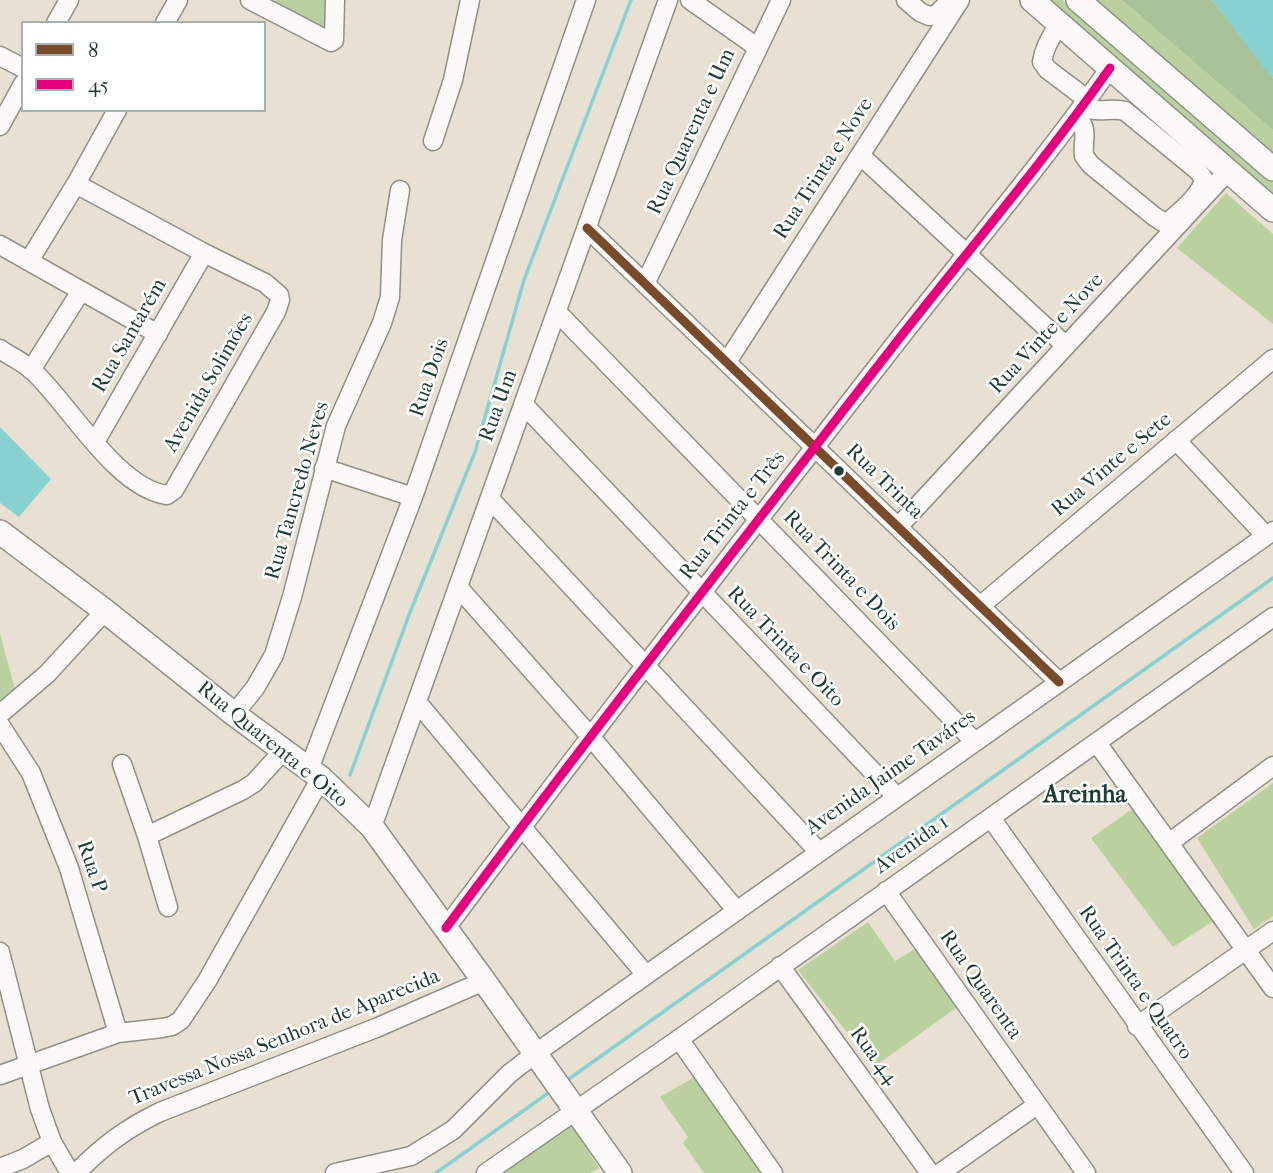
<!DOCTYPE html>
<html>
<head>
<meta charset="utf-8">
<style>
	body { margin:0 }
	#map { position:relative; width:1273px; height:1173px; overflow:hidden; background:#e8e0d2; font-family:"IM FELL French Canon",serif }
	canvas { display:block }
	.legend { position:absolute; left:21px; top:21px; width:245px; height:91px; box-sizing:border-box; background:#fff; border:2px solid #a5b1ae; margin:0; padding:9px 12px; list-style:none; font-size:21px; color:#1f3d34 }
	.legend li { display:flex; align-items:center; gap:14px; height:35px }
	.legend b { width:35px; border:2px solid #a5b1ae }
</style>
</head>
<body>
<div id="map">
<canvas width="1273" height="1173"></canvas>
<ul class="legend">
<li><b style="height:9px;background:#7a4b2a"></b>8</li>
<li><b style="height:9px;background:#e5007d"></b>45</li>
</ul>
</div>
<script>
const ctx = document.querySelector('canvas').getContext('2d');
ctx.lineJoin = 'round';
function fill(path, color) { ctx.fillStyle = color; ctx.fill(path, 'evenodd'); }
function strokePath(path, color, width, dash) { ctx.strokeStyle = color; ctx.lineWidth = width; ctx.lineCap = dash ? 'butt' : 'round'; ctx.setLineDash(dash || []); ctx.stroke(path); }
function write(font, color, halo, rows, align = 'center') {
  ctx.font = font + ' "IM FELL French Canon",serif'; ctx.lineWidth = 5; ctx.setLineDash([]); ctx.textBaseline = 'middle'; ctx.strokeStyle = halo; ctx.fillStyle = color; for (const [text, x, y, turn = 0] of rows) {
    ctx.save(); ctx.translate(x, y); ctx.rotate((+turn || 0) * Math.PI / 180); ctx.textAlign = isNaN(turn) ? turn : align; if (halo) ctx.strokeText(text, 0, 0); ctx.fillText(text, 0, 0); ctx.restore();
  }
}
const green = new Path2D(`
	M275,0H326V29L324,30L275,4Z
	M1045,0H1062L1273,183V199Z
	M1091,0H1122L1273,130V155Z
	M1226,193L1273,234V324L1177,248Z
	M0,634L15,689L0,703Z
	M1273,783V916L1254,929L1197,838Z
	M1135,807L1215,920L1173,947L1091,838Z
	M868,922L895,961L916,948L960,1005L874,1067L798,970Z
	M696,1076L764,1173H704L683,1143L688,1137L660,1097Z
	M571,1124L599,1168L590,1173H501Z`);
const forest = new Path2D(`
	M1122,0H1212L1273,78V130Z`);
const water = new Path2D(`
	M1212,0H1273V78L1268,73Z
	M0,427L51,479L19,517L0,503Z`);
const stream = new Path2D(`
	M350,775L409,615L475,452L524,280L631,0
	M566,1081L1273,578
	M436,1173L551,1091`);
const minor = new Path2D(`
	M250,0L331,42L334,40L335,0
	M690,0L757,47
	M906,0L920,12L929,16L936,15L950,1
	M56,23L69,0
	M165,23L178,0
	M1059,24C1052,36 1044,47 1042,62L1047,69L1088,100
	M0,56L23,68
	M1076,116C1090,129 1082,140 1084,156L1091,165L1155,217L1163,222H1168C1177,215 1206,191 1203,178C1202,176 1198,171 1196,169L1125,111C1111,107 1098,114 1083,107
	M0,126L23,84
	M433,141L453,80L470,0
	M860,155L1066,346
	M587,228L1059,682
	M0,245L158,334
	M29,261L76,184L117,110
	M645,284L781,0
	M557,312L975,742
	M0,349C10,356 23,362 32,370C69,404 116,488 167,495L174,490L276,312L280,300L279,295L265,283L204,253L76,184
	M727,362L960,0
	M31,370L81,291
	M524,405L897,797
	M1176,440L1266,536
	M95,442L204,253
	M324,468L413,497
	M490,499L819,852
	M898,527L1228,171
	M458,587L590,736L737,911
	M980,606L1273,359
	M417,702L646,975
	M0,714L47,674L105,611
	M234,714L255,688L274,655L292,597L336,426L382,323L390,297L392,240L400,190
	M0,725L31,773L69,868L118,1033
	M1097,743L1273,988
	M122,764L147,836L168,907
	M309,769L413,497L586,0
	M991,818L1244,1173
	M372,827L668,0
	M147,836L243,790L254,783L283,751
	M1169,843L1273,766
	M886,891L1086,1173
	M446,928C595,728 749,532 902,335C972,246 1045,160 1110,68
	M0,952L40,1109L52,1142L70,1173
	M780,966L930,1173
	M1137,1026L1273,931
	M679,1039L773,1173
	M0,1075L118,1033L162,1028L172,1026L181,1020L207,981L321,778
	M0,1168L23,1159L52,1142
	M76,1173C103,1146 125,1129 160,1112L376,1028L484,981
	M335,1173L411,1156L453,1130L509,1074L536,1053L1273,531
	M486,1173L679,1039L1273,617
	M940,1173L1037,1105`);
const major = new Path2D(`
	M1032,0L1273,210
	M1078,0L1273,169
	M0,532L105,611L234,714L321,778L372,827L484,981L620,1173`);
const bus1 = new Path2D(`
	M587,228L1059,682`);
const bus2 = new Path2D(`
	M446,928C595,728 749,532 902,335C972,246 1045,160 1110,68`);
const markers = [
	[839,471,6,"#1f3d34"]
];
const streetNames = [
	["Rua Quarenta e Um",692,132,-65],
	["Rua Trinta e Nove",824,169,-57],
	["Rua Vinte e Nove",1047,334,-47],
	["Rua Santarém",130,336,-60],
	["Rua Dois",430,378,-71],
	["Avenida Solimões",209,383,-60],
	["Rua Um",499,406,-70],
	["Rua Vinte e Sete",1112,465,-40],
	["Rua Trinta",884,482,44],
	["Rua Tancredo Neves",298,491,-74],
	["Rua Trinta e Três",733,516,-52],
	["Rua Trinta e Dois",841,571,46],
	["Rua Trinta e Oito",785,647,46],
	["Rua Quarenta e Oito",272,745,39],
	["Avenida Jaime Taváres",891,773,-35],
	["Avenida 1",912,845,-35],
	["Rua P",91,867,71],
	["Rua Trinta e Quatro",1135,983,55],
	["Rua Quarenta",980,985,55],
	["Travessa Nossa Senhora de Aparecida",285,1038,-22],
	["Rua 44",873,1056,54]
];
const quarterNames = [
	["Areinha",1085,796]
];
fill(green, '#bad19f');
fill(forest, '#aac297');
fill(water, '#87d1d1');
strokePath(stream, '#87d1d1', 3.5);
strokePath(minor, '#8f9087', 21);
strokePath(major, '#8f9087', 26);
strokePath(minor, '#fcfaf8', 18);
strokePath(major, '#fcfaf8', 23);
strokePath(bus1, '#7a4b2a', 9);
strokePath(bus2, '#e5007d', 9);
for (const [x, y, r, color] of markers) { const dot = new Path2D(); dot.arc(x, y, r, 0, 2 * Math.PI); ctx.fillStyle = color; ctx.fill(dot); strokePath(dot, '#fff', 2.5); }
write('21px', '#1f3d34', '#fff', streetNames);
write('bold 24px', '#1f3d34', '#fff', quarterNames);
</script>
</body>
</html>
